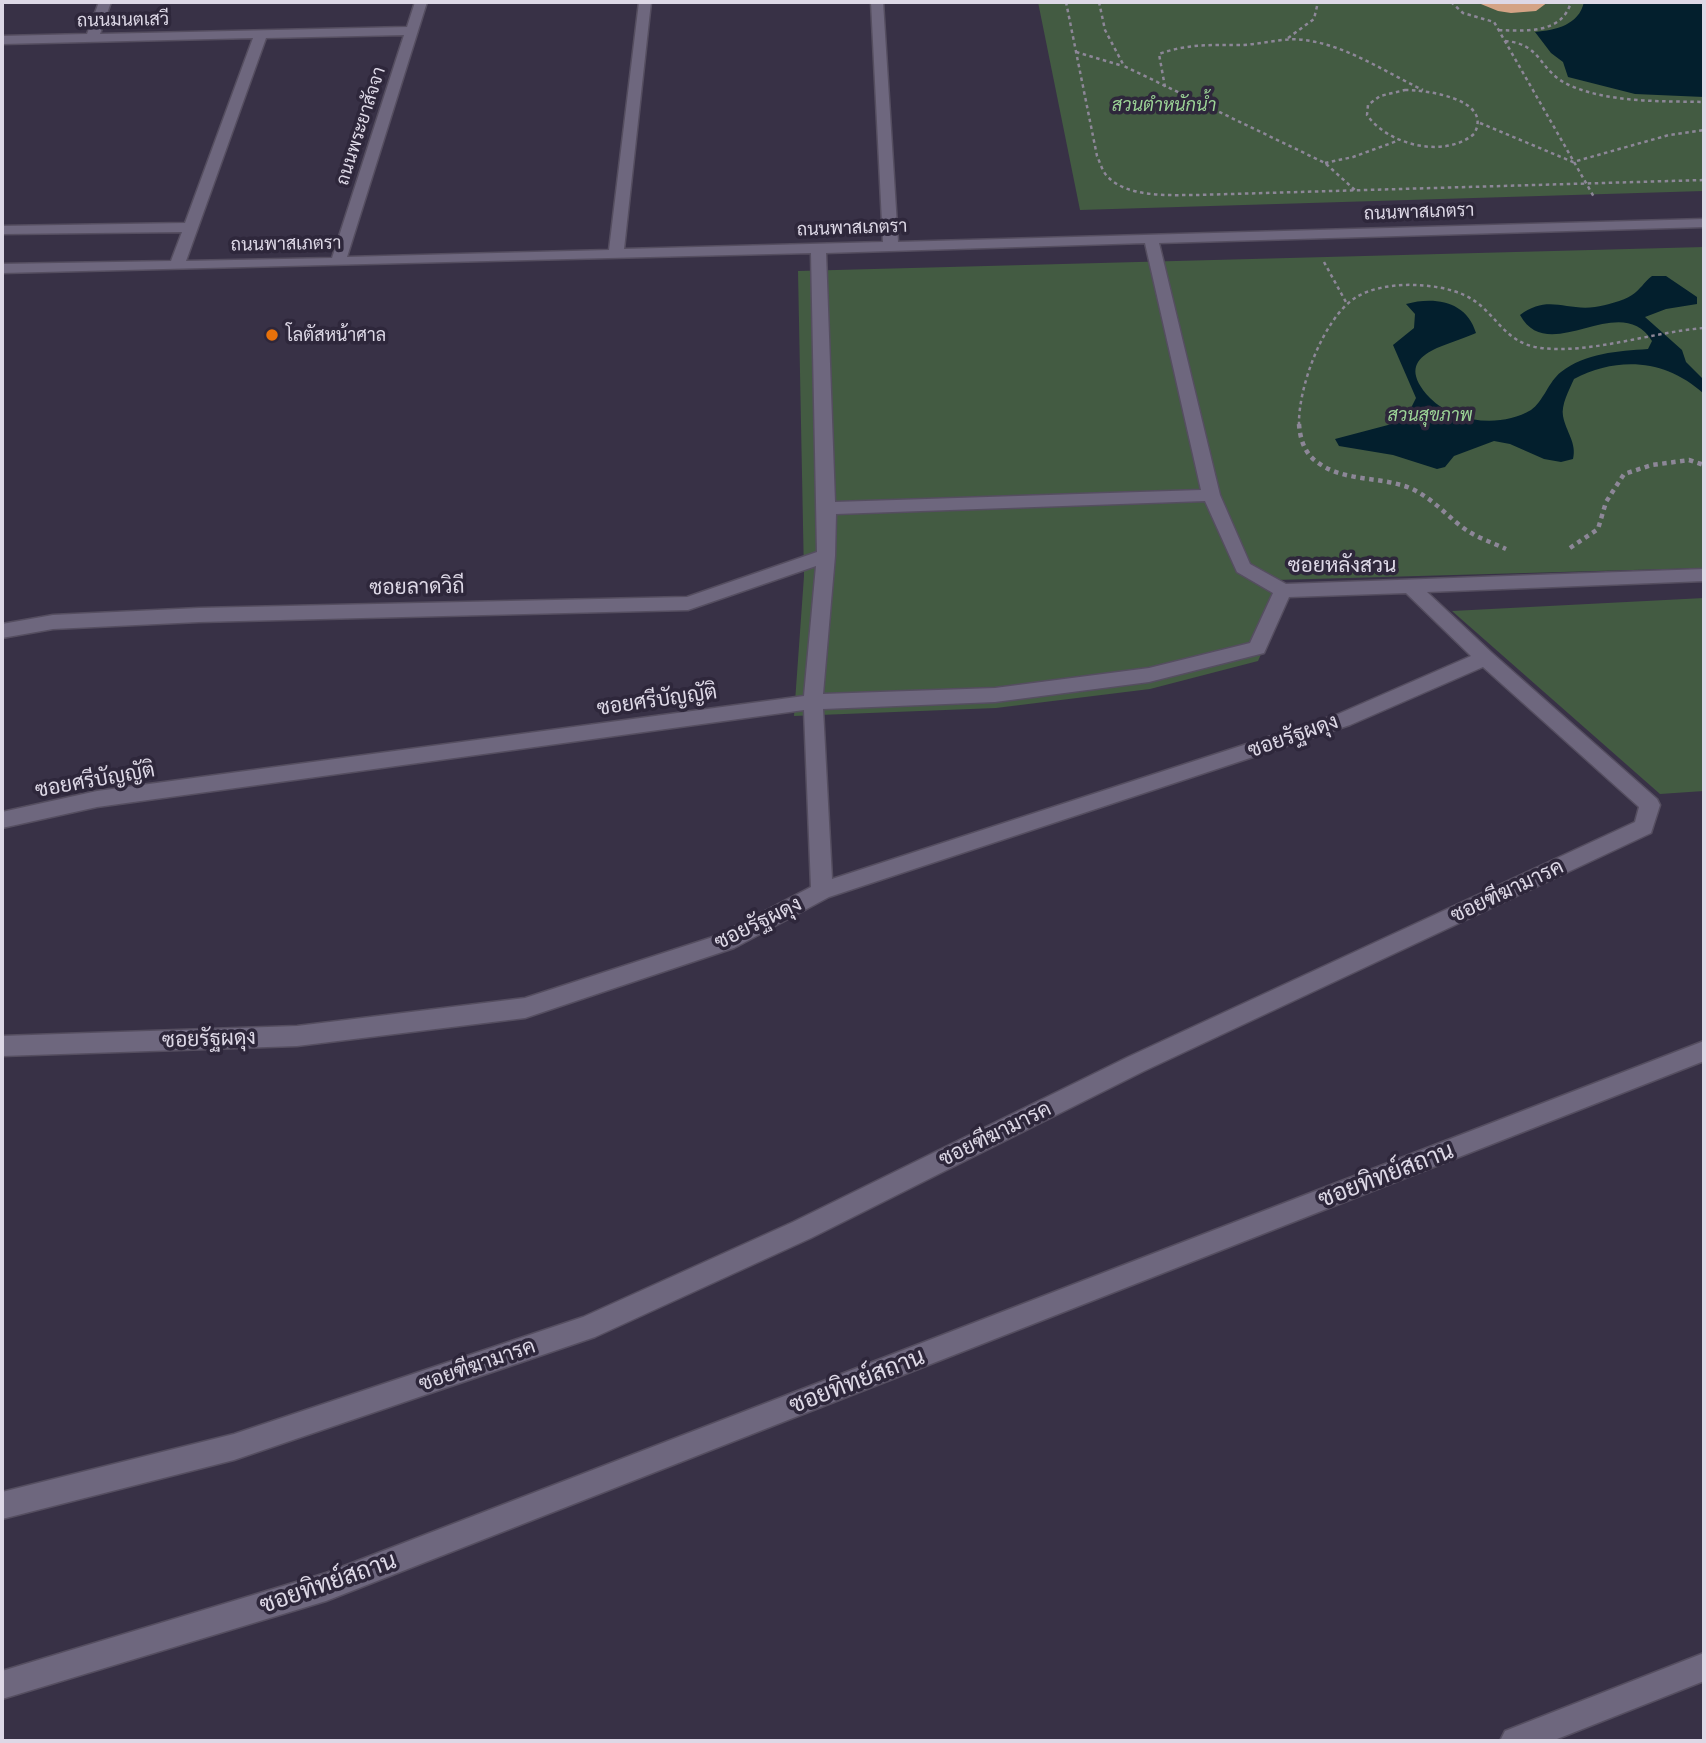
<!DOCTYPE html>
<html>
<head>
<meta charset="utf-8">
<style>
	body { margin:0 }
	#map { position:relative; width:1706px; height:1743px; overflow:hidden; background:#383146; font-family:"Playfair Display",serif }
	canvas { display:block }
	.frame { position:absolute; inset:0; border:4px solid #ddd8e6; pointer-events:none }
</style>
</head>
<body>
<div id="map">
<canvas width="1706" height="1743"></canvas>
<div class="frame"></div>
</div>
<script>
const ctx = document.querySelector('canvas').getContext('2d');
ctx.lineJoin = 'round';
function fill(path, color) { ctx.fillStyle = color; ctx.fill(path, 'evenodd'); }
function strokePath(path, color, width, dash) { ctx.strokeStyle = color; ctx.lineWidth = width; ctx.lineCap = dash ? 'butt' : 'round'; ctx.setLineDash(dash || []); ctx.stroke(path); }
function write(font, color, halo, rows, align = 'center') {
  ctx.font = font + ' "Playfair Display",Sarabun,serif'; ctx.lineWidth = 7; ctx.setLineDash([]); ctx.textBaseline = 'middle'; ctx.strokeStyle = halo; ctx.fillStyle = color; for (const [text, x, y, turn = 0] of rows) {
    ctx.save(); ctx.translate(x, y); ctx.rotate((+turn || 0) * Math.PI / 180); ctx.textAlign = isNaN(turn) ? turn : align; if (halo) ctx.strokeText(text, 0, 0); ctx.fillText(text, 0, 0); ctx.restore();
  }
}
const green = new Path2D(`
	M1038,2H1704V191L1080,210Z
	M1704,247V568L1276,580L1284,603L1258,661L1150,689L996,708L794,716L804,576L798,271Z
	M1704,598V791L1660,794L1452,611Z`);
const water = new Path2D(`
	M1584,2H1704V97L1635,94L1568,77L1563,62L1551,53L1535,32C1556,30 1579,25 1584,2Z
	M1652,276H1666L1697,297V304L1666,309L1645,317L1682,350L1686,362L1704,380V394C1666,359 1618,356 1574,379C1569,390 1561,405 1563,416C1566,432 1577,443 1573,459L1561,462L1544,459L1510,444L1494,441L1454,456L1445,467L1437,469L1393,455L1339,446L1335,439L1388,425L1408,414L1416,398L1393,345L1414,328L1415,314L1406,304C1434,296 1467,301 1476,333C1445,347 1389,354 1430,398C1454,423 1501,428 1531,410C1543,402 1549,381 1561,372C1585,353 1618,351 1648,349L1652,341C1620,289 1549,368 1520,315C1548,294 1565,311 1595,307C1606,305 1623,301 1632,295C1640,290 1644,282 1652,276Z`);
const building = new Path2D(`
	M1476,2H1548L1536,11L1511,13L1498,11Z`);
const pathFar1 = new Path2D(`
	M1066,2L1097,156C1100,162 1102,171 1107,176C1127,198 1170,195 1197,195L1704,180
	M1099,2L1105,30L1124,66L1325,163L1356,191
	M1451,2L1463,13L1494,22L1594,197
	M1499,30C1526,31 1562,34 1571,2
	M1288,38L1314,19L1318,2
	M1505,41C1543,44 1538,71 1569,85C1609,103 1661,101 1704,102
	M1076,52L1123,66
	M1165,87L1159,54C1186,44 1211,45 1239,45C1261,45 1282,37 1304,40C1346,45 1385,72 1423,90
	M1405,90C1426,90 1494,99 1474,134C1444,159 1388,145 1367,115L1368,105L1380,96Z
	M1480,123L1573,162L1669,135L1704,130
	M1325,163L1353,157L1397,141
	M1324,262L1347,304
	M1299,425C1298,388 1323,319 1355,298C1382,280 1436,282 1464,295C1496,309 1501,343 1541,348C1592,354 1652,332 1704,328`);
const path = new Path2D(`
	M1299,424C1300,438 1304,453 1317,462C1343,482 1380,476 1410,488C1432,498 1444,513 1462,527C1475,537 1491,542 1506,549
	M1570,548L1598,529L1606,502L1624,474L1652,465L1689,460L1704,465`);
const minor = new Path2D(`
	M99,2H111L100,34L407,27L415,2H427L347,257L609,250L639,2H651L624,249L883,242L871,2H883L898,242L1704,219V227L1159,243L1220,495L1250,564L1286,584L1704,569V581L1427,592L1492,653L1657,799L1660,805L1651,833L1144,1071L811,1238L595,1337L234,1460L2,1519V1492L234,1434L583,1317L793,1222L1128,1057L1635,822L1639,807L1483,667L1350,725L829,897L734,948L525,1018L297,1046L2,1056V1036L297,1026L525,998L719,935L811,887L804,710L97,807L2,828V812L97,791L804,696L816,566L688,610L199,622L53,629L2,638V624L53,615L199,608L687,597L817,552L811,253L2,273V264L171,261L182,232L2,234V226L185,223L253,38L2,44V36L87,34ZM404,35L332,258L186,261L266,38ZM1145,243L1201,490L835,502L826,253ZM1205,501L1237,572L1273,593L1250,643L1149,668L995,688L823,694L835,556L836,514ZM1406,593L1471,656L1336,715L832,879L823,709L995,702L1149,682L1264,653L1289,597Z
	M1704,1041V1061L326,1601L2,1699V1671L326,1573Z
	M1704,1653V1681L1552,1741H1500L1505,1731Z`);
const markers = [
	[272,335,7,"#e8710a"]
];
const farStreetnames = [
	["ถนนมนตเสวี",123,20,-1],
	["ถนนพระยาสัจจา",361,126,-72],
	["ถนนพาสเภตรา",1419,212,-2],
	["ถนนพาสเภตรา",852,228,-2],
	["ถนนพาสเภตรา",286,244,-1]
];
const farParknames = [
	["สวนตำหนักน้ำ",1164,105],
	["สวนสุขภาพ",1430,415]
];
const farPoinames = [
	["โลตัสหน้าศาล",286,335]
];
const streetNames = [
	["ซอยหลังสวน",1342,565],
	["ซอยลาดวิถี",417,587,-1],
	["ซอยศรีบัญญัติ",657,700,-8],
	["ซอยรัฐผดุง",1293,736,-19],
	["ซอยศรีบัญญัติ",95,780,-10],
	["ซอยฑีฆามารค",1507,891,-25],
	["ซอยรัฐผดุง",758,923,-26],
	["ซอยรัฐผดุง",209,1039,-2],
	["ซอยฑีฆามารค",995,1134,-26],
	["ซอยฑีฆามารค",477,1365,-19]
];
const nearStreetnames = [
	["ซอยทิทย์สถาน",1386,1175,-21],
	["ซอยทิทย์สถาน",857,1381,-21],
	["ซอยทิทย์สถาน",328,1583,-19]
];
fill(green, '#435b42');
fill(water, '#031f2d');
fill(building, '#d4a385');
strokePath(minor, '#554e60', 3);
strokePath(pathFar1, '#8d8798', 2.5, [3.5, 3.5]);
strokePath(path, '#8d8798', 4.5, [4.5, 4.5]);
fill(minor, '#6e677e');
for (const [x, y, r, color] of markers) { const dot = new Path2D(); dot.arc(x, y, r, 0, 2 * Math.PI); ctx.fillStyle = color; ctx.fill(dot); strokePath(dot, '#2e273b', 2.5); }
write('18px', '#ddd8e6', '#2e273b', farStreetnames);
write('italic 18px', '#9bd396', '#2e273b', farParknames);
write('18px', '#ddd8e6', '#2e273b', farPoinames, 'left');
write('21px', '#ddd8e6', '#2e273b', streetNames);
write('24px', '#ddd8e6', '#2e273b', nearStreetnames);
</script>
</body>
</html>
